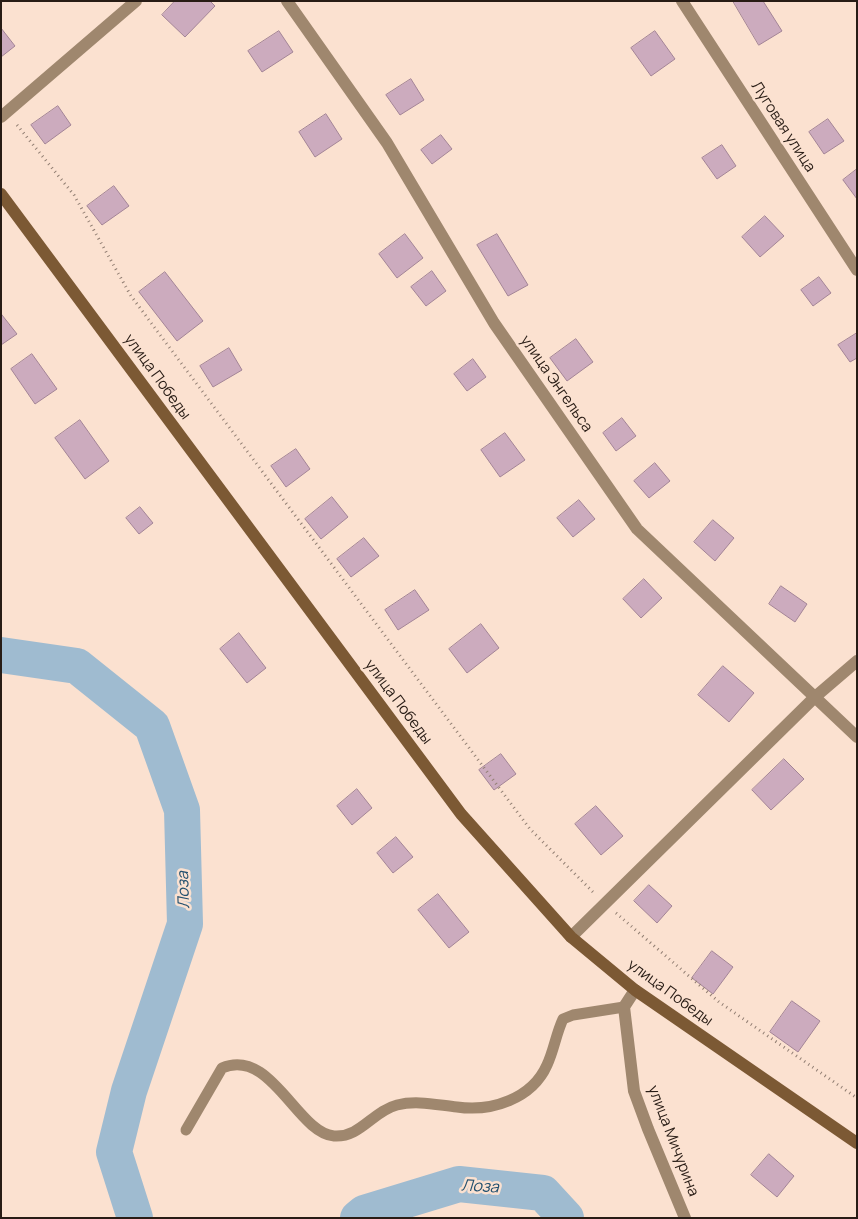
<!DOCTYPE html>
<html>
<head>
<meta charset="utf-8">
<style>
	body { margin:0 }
	#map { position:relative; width:858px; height:1219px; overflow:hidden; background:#fbe1d0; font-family:Manrope,sans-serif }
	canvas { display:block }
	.frame { position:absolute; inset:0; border:2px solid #281c15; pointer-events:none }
</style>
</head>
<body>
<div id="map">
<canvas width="858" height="1219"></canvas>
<div class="frame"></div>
</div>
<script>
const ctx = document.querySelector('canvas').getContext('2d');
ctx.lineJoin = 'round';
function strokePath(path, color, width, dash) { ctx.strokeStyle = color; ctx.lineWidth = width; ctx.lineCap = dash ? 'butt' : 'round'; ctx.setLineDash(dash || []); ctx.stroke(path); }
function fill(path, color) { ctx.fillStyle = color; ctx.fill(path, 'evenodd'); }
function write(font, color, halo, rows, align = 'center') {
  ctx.font = font + ' Manrope,sans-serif'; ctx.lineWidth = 5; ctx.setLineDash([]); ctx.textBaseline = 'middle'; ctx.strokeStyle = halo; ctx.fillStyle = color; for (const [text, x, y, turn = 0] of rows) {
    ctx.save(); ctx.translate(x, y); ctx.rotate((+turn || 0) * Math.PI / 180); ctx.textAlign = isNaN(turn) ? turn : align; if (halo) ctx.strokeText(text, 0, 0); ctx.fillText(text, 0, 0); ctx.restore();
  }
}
const river = new Path2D(`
	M1,655L77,666L152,726L182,810L185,924L129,1091L114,1152L135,1218
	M358,1218L364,1213L459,1184L543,1193L566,1218`);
const building = new Path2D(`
	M175,1H210L215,6L185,37L162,15Z
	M733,1H763L782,31L759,45Z
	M1,28L15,46L1,57Z
	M279,31L293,52L262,72L248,51Z
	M655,31L675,59L651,76L631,48Z
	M411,79L424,100L400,115L386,95Z
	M58,106L71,125L45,144L31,125Z
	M326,114L342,139L315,157L299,132Z
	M828,119L844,141L824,154L809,132Z
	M441,135L452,149L432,164L421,150Z
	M722,145L736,166L717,179L702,158Z
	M857,169V199L843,180Z
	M114,186L129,206L102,225L87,206Z
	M765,216L784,236L760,257L742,237Z
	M405,234L423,258L397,278L379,254Z
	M497,234L528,285L508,296L477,245Z
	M432,271L446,291L426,306L411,287Z
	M165,272L203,321L177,341L139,292Z
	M819,277L831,293L813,306L801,290Z
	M2,315L17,334L1,345V316Z
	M857,333V358L850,362L838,345Z
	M576,339L593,362L567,381L550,358Z
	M229,348L242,370L213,387L200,366Z
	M32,354L57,389L35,404L11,369Z
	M473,359L486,377L467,391L454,374Z
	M622,418L636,436L616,451L603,433Z
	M80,420L109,461L85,479L55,438Z
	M505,433L525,460L500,477L481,450Z
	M296,449L310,469L286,487L271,466Z
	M655,463L670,481L649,498L634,481Z
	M332,497L348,517L321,539L305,519Z
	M579,500L595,519L573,537L557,518Z
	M140,507L153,523L139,534L126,518Z
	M713,520L734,538L715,561L694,542Z
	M364,538L379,556L351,577L337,559Z
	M644,579L662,598L641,618L623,599Z
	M781,586L807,604L795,622L769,604Z
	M415,590L429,610L398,630L385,610Z
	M481,624L499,648L467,673L449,649Z
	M239,633L266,668L247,683L220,649Z
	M723,666L754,693L729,722L698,695Z
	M501,754L516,774L494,790L479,770Z
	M784,759L804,779L771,810L752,790Z
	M357,789L372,808L352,825L337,806Z
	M596,806L623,836L601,855L575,824Z
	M396,837L413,857L393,873L377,853Z
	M649,885L672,906L657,923L634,901Z
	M438,894L469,932L449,948L418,910Z
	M712,951L733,967L713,994L692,978Z
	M792,1001L820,1021L798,1052L770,1032Z
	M769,1154L794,1176L777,1197L751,1175Z`);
const path = new Path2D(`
	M17,125L74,195L131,296L404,661L530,829L595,894
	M616,913L719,1002L857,1098`);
const service = new Path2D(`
	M186,1130L222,1068C271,1047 297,1133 334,1136C360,1138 373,1111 397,1105C417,1100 437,1105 457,1107C491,1112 532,1099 547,1065C554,1050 556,1034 563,1019L573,1015L624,1007`);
const minor = new Path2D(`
	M287,1L387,143L494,323L637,529L857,737
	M682,1L857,270
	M1,117L136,1
	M571,937L815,697L857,661
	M635,990L624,1007L634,1091L648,1129L685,1218`);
const secondary = new Path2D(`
	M1,194L461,814L571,937L635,990L857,1143`);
const streetNames = [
	["Луговая улица",783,127,57],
	["улица Победы",157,377,54],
	["улица Энгельса",556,384,55],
	["улица Победы",398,702,53],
	["улица Победы",670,993,36],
	["улица Мичурина",673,1141,69]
];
const waterNames = [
	["Лоза",184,890,-92],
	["Лоза",480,1187,3]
];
strokePath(river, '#9fbbd0', 36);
fill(building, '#ccabbe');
strokePath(building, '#a38496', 1);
strokePath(path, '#917e72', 3, [1, 4]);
strokePath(service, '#9f876e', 11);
strokePath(minor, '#9f876e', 12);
strokePath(secondary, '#7c5934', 12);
write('15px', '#281c15', '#fbe1d0', streetNames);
write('italic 16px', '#22506f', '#fbe1d0', waterNames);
</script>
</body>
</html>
